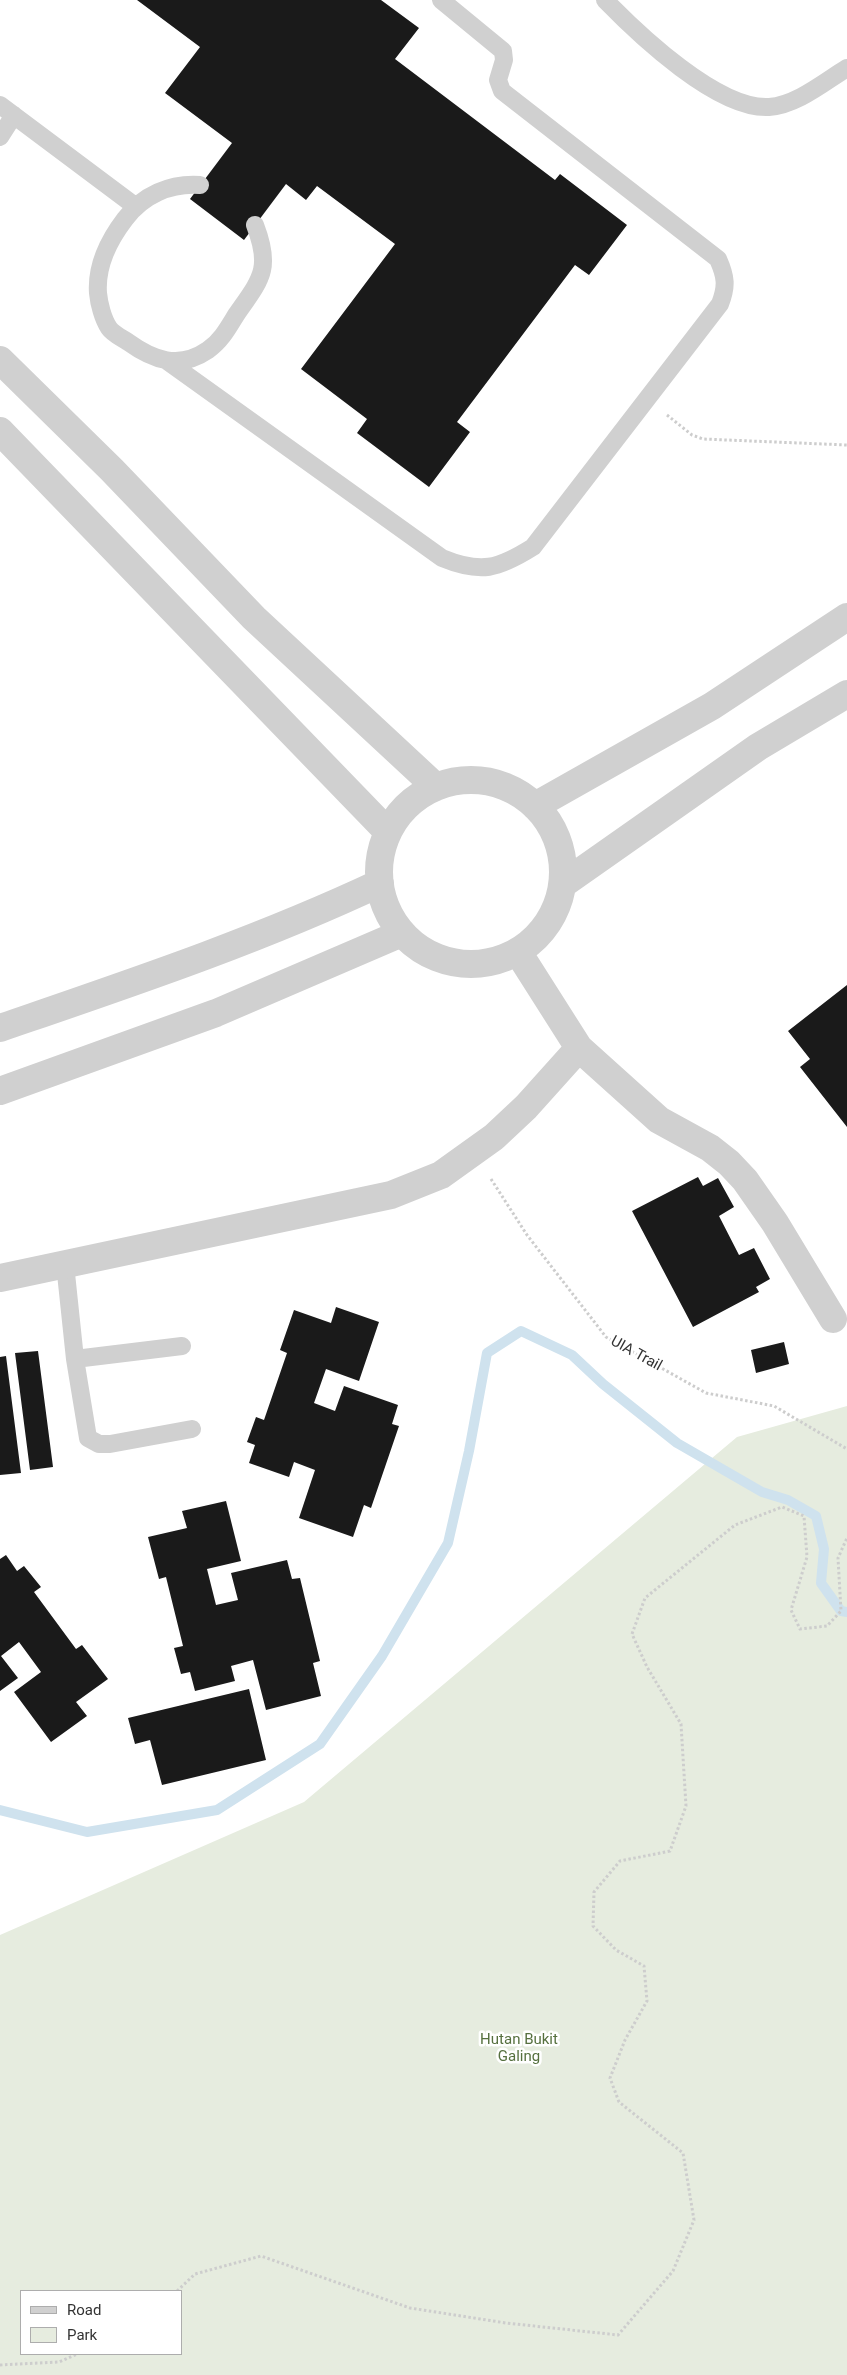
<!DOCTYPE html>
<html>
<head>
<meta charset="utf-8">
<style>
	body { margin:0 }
	#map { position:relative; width:847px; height:2375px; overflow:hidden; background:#fff; font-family:Roboto,sans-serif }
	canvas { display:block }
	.legend { position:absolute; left:20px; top:2290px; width:162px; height:65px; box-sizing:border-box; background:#fff; border:1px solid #adadad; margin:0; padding:6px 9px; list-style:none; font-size:15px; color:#333 }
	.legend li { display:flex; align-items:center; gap:10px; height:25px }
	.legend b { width:25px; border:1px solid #adadad }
</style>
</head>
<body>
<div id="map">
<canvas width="847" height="2375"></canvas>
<ul class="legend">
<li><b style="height:6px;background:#d0d0d0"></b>Road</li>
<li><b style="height:14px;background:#e6ecdf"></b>Park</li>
</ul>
</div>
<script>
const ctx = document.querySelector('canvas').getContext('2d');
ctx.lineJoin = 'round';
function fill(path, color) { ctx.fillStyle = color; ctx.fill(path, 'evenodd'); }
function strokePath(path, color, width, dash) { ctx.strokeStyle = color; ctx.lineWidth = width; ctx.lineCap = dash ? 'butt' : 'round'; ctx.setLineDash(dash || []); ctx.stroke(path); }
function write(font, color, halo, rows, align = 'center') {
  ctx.font = font + ' Roboto,sans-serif'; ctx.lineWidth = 5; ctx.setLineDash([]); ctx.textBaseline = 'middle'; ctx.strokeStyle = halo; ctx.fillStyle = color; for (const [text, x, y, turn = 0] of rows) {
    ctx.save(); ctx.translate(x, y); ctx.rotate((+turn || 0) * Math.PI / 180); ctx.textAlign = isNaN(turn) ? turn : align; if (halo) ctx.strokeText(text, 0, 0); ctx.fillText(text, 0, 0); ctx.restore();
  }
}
const green = new Path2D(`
	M847,1406V2375H0V1935L304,1802L737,1437ZM21,2291H181V2354H21Z`);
const stream = new Path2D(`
	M0,1810L87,1832L217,1810L320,1744L382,1656L448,1543L469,1451L487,1353L521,1331L572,1355L603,1384L677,1443L762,1492L788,1500L816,1516L824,1549L821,1583L841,1611L847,1612`);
const building = new Path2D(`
	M137,0H381L419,28L395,59L555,180L560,174L627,225L589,275L575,265L457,422L470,432L429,487L357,433L367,419L301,369L395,244L317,186L306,200L286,184L244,240L190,199L232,143L165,93L200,47Z
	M847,985V1127L800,1067L810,1059L788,1031Z
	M698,1177L703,1186L718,1178L734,1207L719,1216L739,1255L754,1248L770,1279L756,1287L759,1292L693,1327L632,1211Z
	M336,1307L379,1322L359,1381L326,1369L314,1403L335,1411L344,1386L398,1405L392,1424L399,1426L371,1508L364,1505L353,1537L299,1518L315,1470L294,1462L289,1477L249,1463L255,1445L247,1442L256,1417L264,1420L287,1353L280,1350L294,1310L331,1323Z
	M784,1342L789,1364L756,1373L751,1350Z
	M38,1351L53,1467L30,1470L15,1353Z
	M6,1356L21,1473L0,1475V1357Z
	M226,1501L241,1561L207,1569L216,1605L238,1600L231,1573L287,1560L292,1579L300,1578L320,1661L313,1663L321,1696L266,1710L253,1660L231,1666L235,1681L195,1691L190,1672L181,1674L174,1648L183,1646L166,1577L159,1579L148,1537L187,1528L182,1511Z
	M6,1555L17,1571L24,1566L41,1587L34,1592L76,1649L82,1645L108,1679L76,1702L87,1716L51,1742L14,1692L41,1672L19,1642L1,1656L18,1678L0,1691V1559Z
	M249,1689L266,1760L162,1785L150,1740L135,1744L128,1718Z`);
const path = new Path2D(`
	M667,415L692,435L703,439L847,445
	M491,1179L527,1235L606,1337L706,1393L774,1406L847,1449
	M177,2291L195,2274L261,2256L410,2308L506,2323L618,2335L673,2271L694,2220L683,2153L619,2102L610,2078L625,2040L647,2001L644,1966L616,1950L593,1926L594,1892L620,1861L670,1851L686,1806L681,1724L647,1667L632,1634L645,1598L735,1525L782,1507L804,1516L807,1557L791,1610L800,1629L827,1626L841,1611L838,1558L847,1538
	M0,2365L59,2362L77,2354`);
const service = new Path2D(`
	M605,0C639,35 718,110 769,107C797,105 824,82 847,68
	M0,105L135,206
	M0,137L14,115
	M200,185C170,183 143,195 125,219C109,240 96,265 98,293C99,304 103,319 109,328C113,334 122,338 128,342C153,360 179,370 208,350C221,341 228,328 236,315C261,279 272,269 255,225
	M167,361L442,558C481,574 498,569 533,547L720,304C727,286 726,277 718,259L502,91L498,80L504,60L503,51L441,0
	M65,1264L75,1359L88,1438L99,1444H110L192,1429
	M75,1359L182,1346`);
const minor = new Path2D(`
	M0,360L112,470L254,618L436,787
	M0,431L388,832
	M379 872a92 92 0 1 1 184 0a92 92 0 1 1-184 0Z
	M535,806L712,706L847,617
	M563,884L758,747L847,694
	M518,952L579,1048L659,1120L710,1148L729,1163L745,1180L775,1223L833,1319
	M0,1028C128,984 257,941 380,883
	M0,1091L216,1013L402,933
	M0,1278L391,1195L441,1175L494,1137L526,1107L579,1048`);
const streetNames = [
	["UIA Trail",636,1354,29]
];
const parkNames = [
	["Hutan Bukit",519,2040],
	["Galing",519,2057]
];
fill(green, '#e6ecdf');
strokePath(stream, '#cfe2ee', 10);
fill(building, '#1a1a1a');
strokePath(path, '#cdcdcd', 3, [2.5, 2.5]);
strokePath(service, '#d0d0d0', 18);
strokePath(minor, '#d0d0d0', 28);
write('15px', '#333', '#fff', streetNames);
write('15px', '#56703f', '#fff', parkNames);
</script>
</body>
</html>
